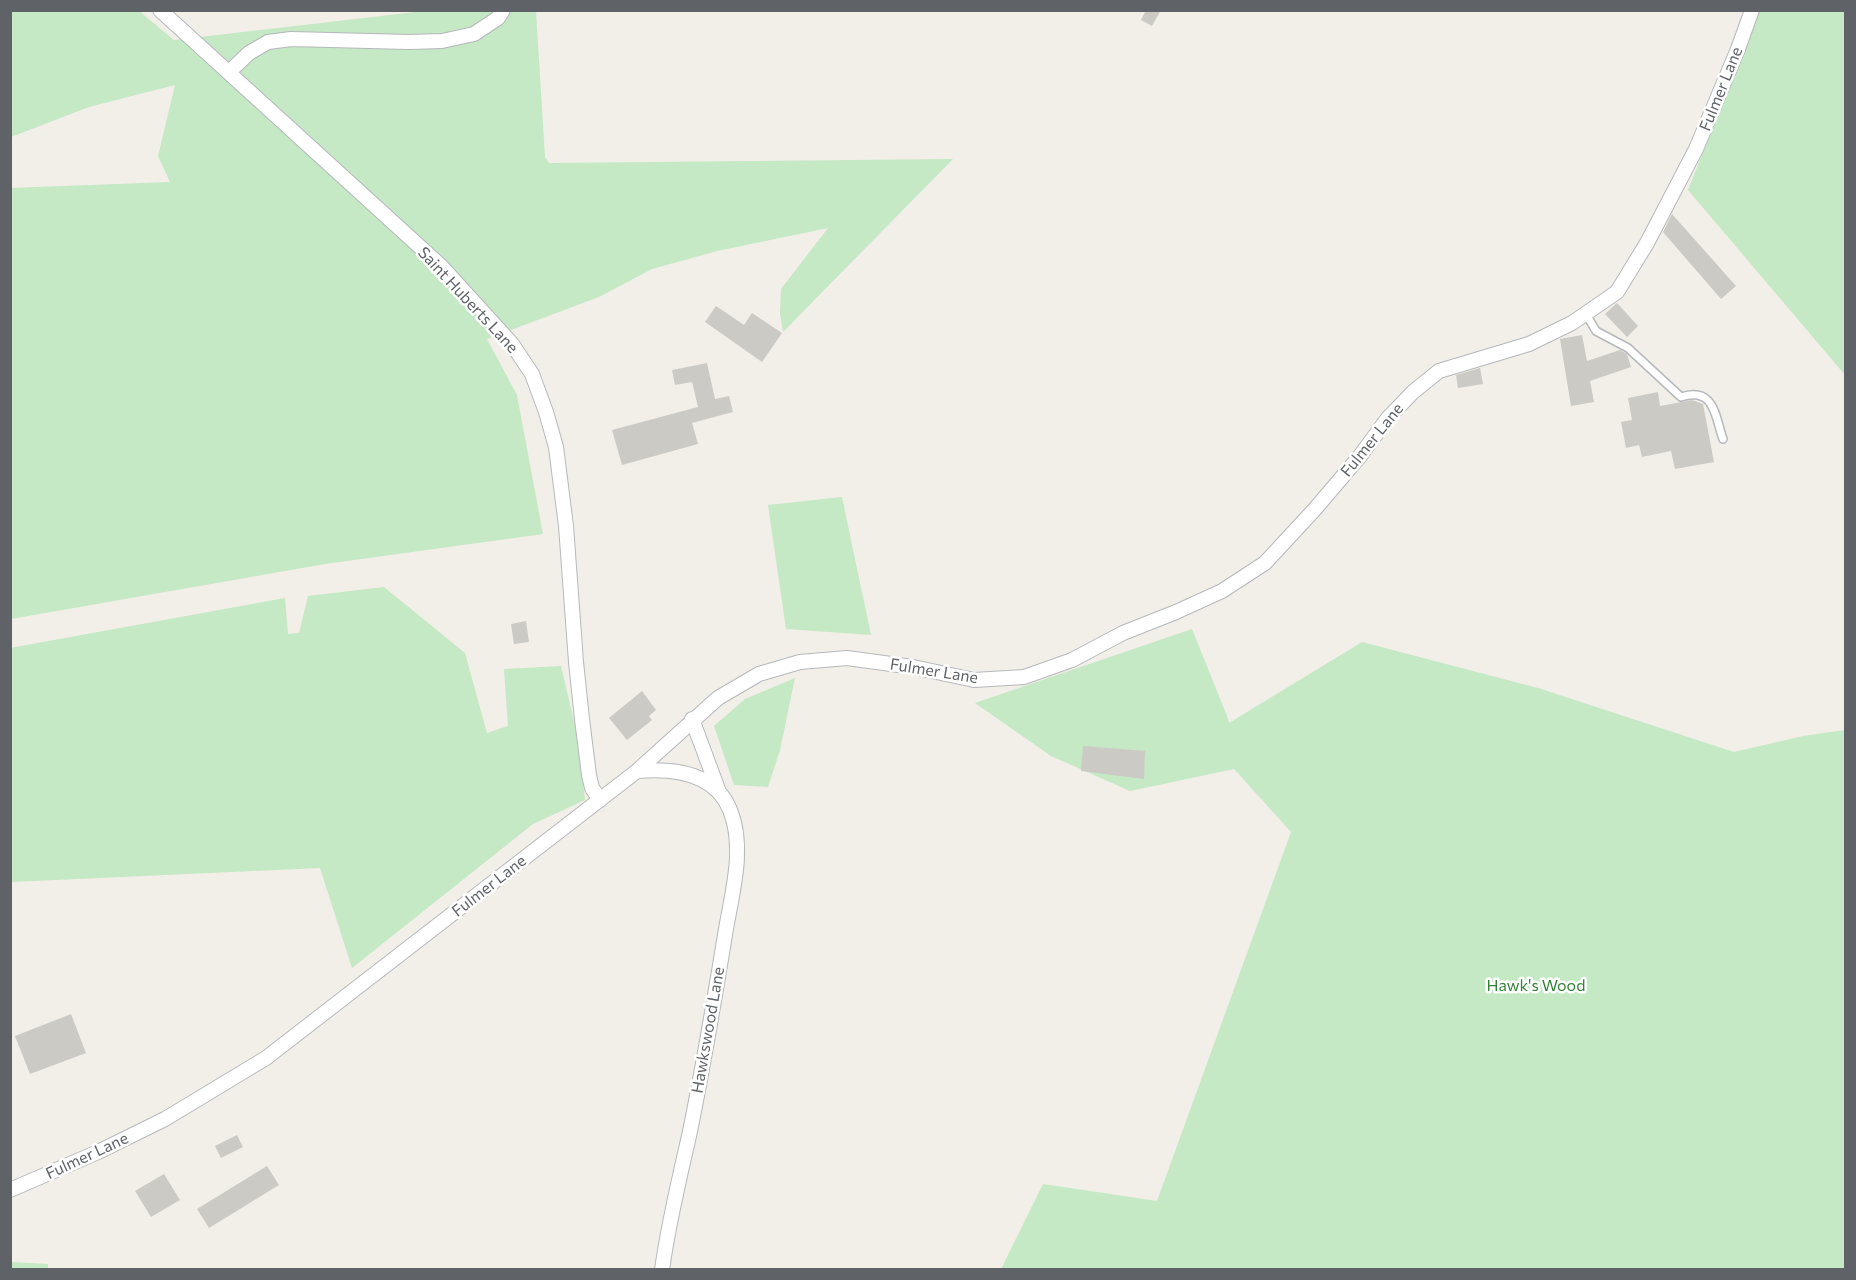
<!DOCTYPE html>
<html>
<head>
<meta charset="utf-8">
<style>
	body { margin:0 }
	#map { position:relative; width:1856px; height:1280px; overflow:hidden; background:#f1efe8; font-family:Commissioner,sans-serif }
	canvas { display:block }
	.frame { position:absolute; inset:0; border:12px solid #5f6368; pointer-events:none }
</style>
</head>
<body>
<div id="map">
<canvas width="1856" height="1280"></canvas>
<div class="frame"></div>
</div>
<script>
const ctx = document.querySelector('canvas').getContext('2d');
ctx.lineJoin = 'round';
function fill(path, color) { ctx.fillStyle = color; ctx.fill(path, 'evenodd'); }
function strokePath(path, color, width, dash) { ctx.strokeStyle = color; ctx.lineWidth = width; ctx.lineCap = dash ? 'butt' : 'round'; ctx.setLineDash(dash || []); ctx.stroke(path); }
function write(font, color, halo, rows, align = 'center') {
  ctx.font = font + ' Commissioner,sans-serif'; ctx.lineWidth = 5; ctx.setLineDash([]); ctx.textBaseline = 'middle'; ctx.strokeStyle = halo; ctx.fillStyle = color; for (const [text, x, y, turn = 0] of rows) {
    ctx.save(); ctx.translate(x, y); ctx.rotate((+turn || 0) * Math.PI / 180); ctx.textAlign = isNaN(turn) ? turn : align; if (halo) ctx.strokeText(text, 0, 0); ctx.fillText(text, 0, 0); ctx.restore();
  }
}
const green = new Path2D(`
	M11,10L139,11L174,40L424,11H536L545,157L549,163L953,159L783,332L780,313L781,289L828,228L717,251L652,269L599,297L487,339L517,395L543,534L325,564L11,619L10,188L170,182L158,156L175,85L89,107L11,137Z
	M1759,11H1845V375L1688,190Z
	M842,497L871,635L786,629L768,505Z
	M384,587L465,653L487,733L508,726L504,669L561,666L577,734L585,800L533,824L352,968L320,868L11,882L10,648L285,598L288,634L299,633L308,596Z
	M1192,629L1227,716L1229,723L1362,642L1538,688L1734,752L1803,736L1845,730V1269H1001L1043,1184L1157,1201L1291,832L1234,769L1130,791L1051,756L975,703Z
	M795,678L780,750L768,787L734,785L714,726L745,699Z
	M10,1262L48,1264V1269H11Z`);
const building = new Path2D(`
	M1146,10H1161L1152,26L1141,20Z
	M1672,214L1736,286L1721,299L1663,232Z
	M1617,303L1638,326L1627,337L1605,314Z
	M716,306L744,325L752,313L782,333L762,362L705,322Z
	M1582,335L1587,361L1620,350L1627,354L1631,367L1590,381L1594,402L1571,406L1560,339Z
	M707,363L715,399L729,396L733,412L692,423L698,444L622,465L612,430L698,407L692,382L675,385L672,370Z
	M1480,368L1483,384L1458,388L1456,375Z
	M1658,392L1660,406L1692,400L1703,404L1714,462L1675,469L1671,451L1642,457L1639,445L1626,448L1621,422L1632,420L1628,398Z
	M526,621L529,642L514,644L511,624Z
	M642,691L656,710L649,716L652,720L627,740L609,718Z
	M1083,746L1145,751L1144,779L1081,771Z
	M71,1014L86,1053L30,1074L15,1036Z
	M237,1135L243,1147L221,1158L215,1146Z
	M267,1166L279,1185L209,1228L197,1209Z
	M164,1174L180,1200L151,1217L135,1191Z`);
const lane = new Path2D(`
	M1586,314L1596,331L1628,348L1681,397C1715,386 1715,417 1723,439`);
const street = new Path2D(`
	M160,10L442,267L512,344L532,374L546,412L556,447L566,526L576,662L582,719L589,775L592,788L600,800
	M229,72L249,53L268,42L291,39L409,42L442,41L474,34L498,18L503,10
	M692,719L719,792
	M637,771C673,768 715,772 730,810C746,849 731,896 725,935C714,1002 703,1069 689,1136C679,1180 668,1225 662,1270
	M10,1190L98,1152L165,1119L266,1058L637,771L718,698L759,674L800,662L847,658L913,667L974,680L1024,677L1072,660L1123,633L1176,612L1222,591L1265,563L1315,509L1360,456L1388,418L1413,392L1439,371L1529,344L1572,323L1617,292L1647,243L1696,149L1738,49L1752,10`);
const streetNames = [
	["Fulmer Lane",1721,89,-68],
	["Saint Huberts Lane",468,300,47],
	["Fulmer Lane",1372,440,-51],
	["Fulmer Lane",934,671,9],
	["Fulmer Lane",489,886,-38],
	["Hawkswood Lane",708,1030,-80],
	["Fulmer Lane",87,1156,-25]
];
const parkNames = [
	["Hawk's Wood",1536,986]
];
fill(green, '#c5e8c5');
fill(building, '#cccac5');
strokePath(lane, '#b5b8bc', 10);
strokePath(street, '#b5b8bc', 16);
strokePath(lane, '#fff', 7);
strokePath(street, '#fff', 14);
write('16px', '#5f6368', '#fff', streetNames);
write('16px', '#348238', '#fff', parkNames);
</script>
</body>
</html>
